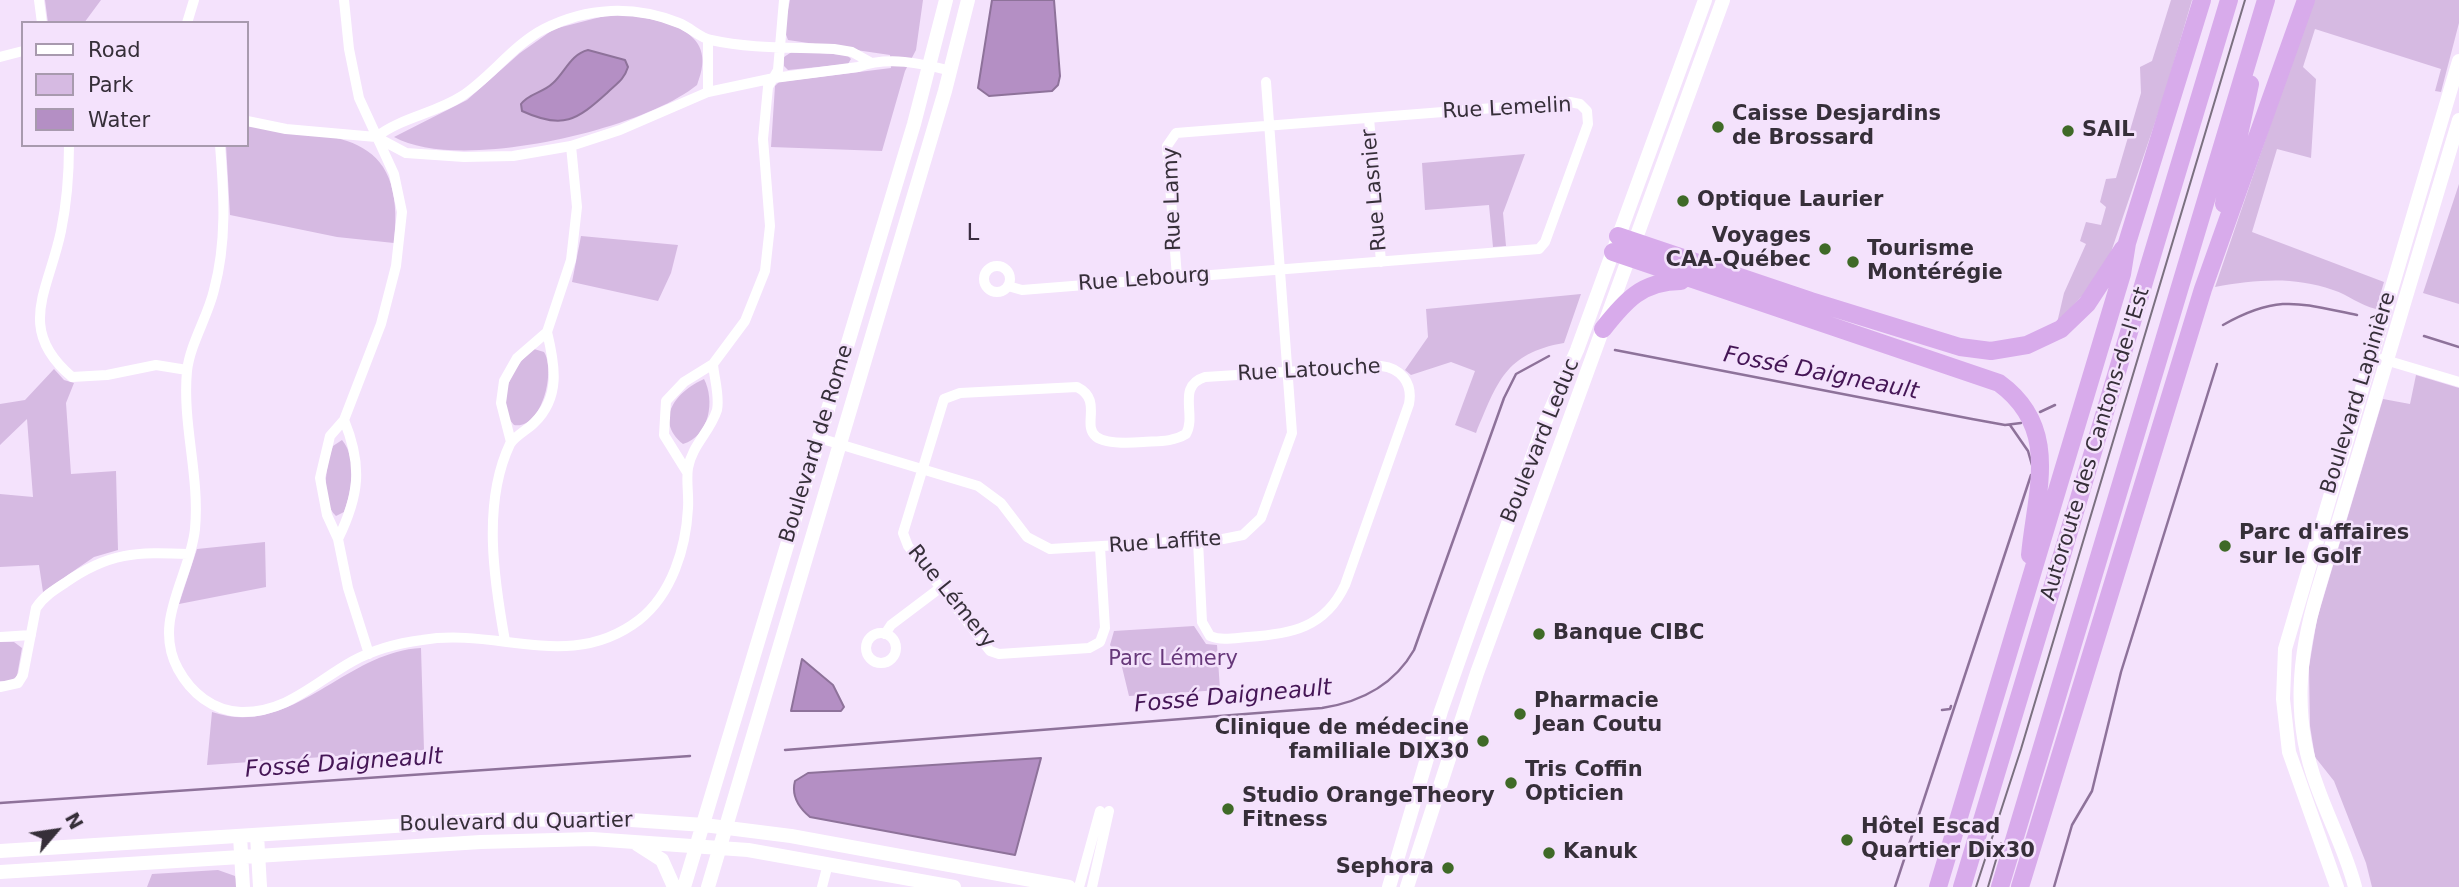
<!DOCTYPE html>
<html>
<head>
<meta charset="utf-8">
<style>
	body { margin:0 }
	#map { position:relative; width:2459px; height:887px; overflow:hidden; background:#f4e2fc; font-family:"DejaVu Sans",sans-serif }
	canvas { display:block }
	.legend { position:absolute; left:21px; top:21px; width:228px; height:126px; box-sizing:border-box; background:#f4e2fc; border:2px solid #a89aae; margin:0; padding:9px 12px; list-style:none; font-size:21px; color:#362f39 }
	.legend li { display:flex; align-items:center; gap:14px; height:35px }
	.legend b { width:35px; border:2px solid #a89aae }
	.north { position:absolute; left:21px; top:796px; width:70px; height:70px; -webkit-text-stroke:5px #f4e2fc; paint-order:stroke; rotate:61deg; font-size:19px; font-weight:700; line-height:28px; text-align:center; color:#362f39 }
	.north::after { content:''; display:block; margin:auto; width:24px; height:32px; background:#362f39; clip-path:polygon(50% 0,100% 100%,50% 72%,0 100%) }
</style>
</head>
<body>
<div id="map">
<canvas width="2459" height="887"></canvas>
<ul class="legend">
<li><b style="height:9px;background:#fff"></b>Road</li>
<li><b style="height:19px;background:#d6bae2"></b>Park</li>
<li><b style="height:19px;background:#b48fc4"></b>Water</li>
</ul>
<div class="north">N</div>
</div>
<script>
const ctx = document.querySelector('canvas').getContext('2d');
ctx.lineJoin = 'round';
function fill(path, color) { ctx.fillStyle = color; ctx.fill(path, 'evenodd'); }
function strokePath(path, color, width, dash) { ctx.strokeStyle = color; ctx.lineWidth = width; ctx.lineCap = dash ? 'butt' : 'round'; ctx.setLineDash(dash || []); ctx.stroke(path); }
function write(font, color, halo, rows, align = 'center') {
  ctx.font = font + ' "DejaVu Sans",sans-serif'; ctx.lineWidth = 5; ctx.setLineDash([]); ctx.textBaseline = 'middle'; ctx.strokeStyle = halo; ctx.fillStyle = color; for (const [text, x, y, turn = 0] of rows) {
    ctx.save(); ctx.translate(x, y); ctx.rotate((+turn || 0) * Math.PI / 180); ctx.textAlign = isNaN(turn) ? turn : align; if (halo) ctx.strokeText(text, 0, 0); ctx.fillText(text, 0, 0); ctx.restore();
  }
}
const green = new Path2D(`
	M45,0H101L84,23H48Z
	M790,0H923L916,50L905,71L882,151L771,147L775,86L779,82L891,68L890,55L788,40L784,29Z
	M2171,0H2192L2164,96L2110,255L2095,282L2057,323L2064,293L2086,244L2080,241L2086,222L2101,225L2106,207L2100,202L2106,179L2116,178L2141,93L2140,67L2152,61Z
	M2313,0H2459V23L2441,92L2435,91L2441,69L2315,29L2303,67L2316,79L2311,158L2277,149L2252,232L2384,282L2376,309C2359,305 2349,295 2333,290C2292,276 2256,280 2215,287Z
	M616,13C658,20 722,26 697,85C642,130 458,173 394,137L467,100L520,53L554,29Z
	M793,51L847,55L851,59L848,64L788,70L784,66V57Z
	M247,126C334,137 407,128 394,243L337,237L230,215L226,145H247Z
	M1525,154L1503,213L1506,246L1493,247L1489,205L1425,210L1422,163Z
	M2459,184V304L2423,293Z
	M581,236L678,245L671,273L658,301L572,282Z
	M1581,294L1564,343C1505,353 1497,383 1476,433L1455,425L1475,371L1451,362L1411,375L1405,370L1428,337L1426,309Z
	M534,349L544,352C556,371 542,430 514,425C493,403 513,364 534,349Z
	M54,369L64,380L74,383L66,403L71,474L116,471L118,550L94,557L43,592L39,565L0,567V494L33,497L27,419L0,445V404L25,400Z
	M2416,375L2459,388V887H2372L2366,863L2334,781L2315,757L2310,726L2309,667L2317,619L2383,399L2410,404Z
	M704,379C715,400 710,436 683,444C653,419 677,391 704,379Z
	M342,440C357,457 352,492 344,512L336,516C320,501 326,464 333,446Z
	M265,542L266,587L179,604L197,549Z
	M1194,626L1206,644L1217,645L1220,690L1129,696L1121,663L1110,645L1114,631Z
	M0,642H14L22,648L17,676L11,681H0Z
	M421,648L424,750L207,765L212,712C292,739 344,652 421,648Z
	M218,870L235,876L239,887H147L152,874Z`);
const water = new Path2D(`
	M992,0H1054L1060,76L1058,85L1052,91L989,96L978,88Z
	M588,50L625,60L628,67C624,80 616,84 607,93C577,120 563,130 522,111L521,104C529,93 543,93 553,83C565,72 571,54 588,50Z
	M802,659L833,685L844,707L841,711H791Z
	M1041,758L1015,855L810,817C798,807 791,796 795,781L808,773Z`);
const stream = new Path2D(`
	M2223,325C2278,294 2298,303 2357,315
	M2424,336L2459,347
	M1615,350L1972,419L2005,425L2021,423
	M2040,412L2055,405
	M2010,425L2028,451L2032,465
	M1942,710L1950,709L1951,706
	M785,750L1322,708C1361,702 1394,685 1414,650L1504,398L1516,374L1549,356
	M0,803L690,756
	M1895,887L2031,475
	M2054,887L2072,825L2092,791L2121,672L2217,364`);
const street = new Path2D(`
	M39,0L42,23
	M344,0L349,49L359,98L394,174L402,212L396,266L381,324L344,420L330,436L320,478L327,515L338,539L348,588L369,654
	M187,23L194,0
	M0,57L23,51
	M708,92V40
	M1369,118L1381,262
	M247,121L286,129L376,137L406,153L464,157L513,156L571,146L620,130L708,92L774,78L858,67C888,56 921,63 951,71
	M376,137C402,117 434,114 462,96C491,77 513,45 544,29C587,7 634,5 679,23C690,27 700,38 711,40C751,49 793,47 834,49L852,52L870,62
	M69,145C69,174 67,202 61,231C49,290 15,329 72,377L107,375L156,365L187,370
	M220,145C224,194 227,242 214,290C208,316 190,344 187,371C182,424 200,476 195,529C190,577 152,621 178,669C191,693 213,711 241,712C287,713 315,682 353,661C373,650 399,643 422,640C499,627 570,673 639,620C672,594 686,548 688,508C689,495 686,481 688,468C692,445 710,432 717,410C720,396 714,378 713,364
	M984 279a13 13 0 1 1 26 0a13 13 0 1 1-26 0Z
	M1008,286L1022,290L1539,249L1545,242L1588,124L1587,111L1580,104L1570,102L1176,133L1167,146L1177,277
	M2382,359L2459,382
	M819,438L978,486L1001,503L1027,537L1050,549L1223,539L1243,535L1261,518L1292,433L1266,82
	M511,442L501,403L504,381L517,358L547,332L571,260L577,207L571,146
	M687,472L664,435L666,401L684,382L713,364L745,321L765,271L770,226L763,139L768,87L778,70L784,0
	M338,539C359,496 363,466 344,420
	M1100,547L1105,628L1100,642L1089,648L999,654L990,651L908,546L903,533L944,399L960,393L1077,387C1115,406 1053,449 1143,442C1158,441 1173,442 1186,434C1197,415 1176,386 1205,377L1381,366C1401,368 1413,383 1409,404L1345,585C1325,628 1291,634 1248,637C1235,638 1221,641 1210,636L1202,622L1198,541
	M866 648a15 15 0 1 1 30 0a15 15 0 1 1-30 0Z
	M885,634L891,625L940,588
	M0,637L31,635
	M505,641C494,580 482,503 510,444C515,436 527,430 534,423C561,397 555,365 547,332
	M0,687L18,683L23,675L36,608C43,597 54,590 65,583C109,552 136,552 189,554
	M822,887L828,864
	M1079,887L1100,811
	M1092,887L1109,811`);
const secondary = new Path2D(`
	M257,835L260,887
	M240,836L243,887
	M637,844L662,860L674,887
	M0,851L489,820L617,819L704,825L791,836L1069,887
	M0,872L481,842L592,839L748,850L954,887
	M684,887L914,124L946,0
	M708,887L945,91L968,0
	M1389,887L1441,711L1472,623L1543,427L1577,350L1705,0
	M1407,887L1477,673L1723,0
	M2337,887L2289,752L2283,699L2285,649L2459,61
	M2355,887C2346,852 2329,820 2317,786C2292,720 2298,656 2318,590L2459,120`);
const highway = new Path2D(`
	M2224,204L2250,84
	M1618,236L1811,301L1960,347L1991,351L2027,345L2061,329L2087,304L2123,249
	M1613,252L1999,383C2061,428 2036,491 2030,555
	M1603,329C1625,301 1642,281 1681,281
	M1938,887L2122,274L2127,243L2202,0
	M1962,887L2229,0
	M2000,887L2266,0
	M2020,887L2203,289L2306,0`);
const tram = new Path2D(`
	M1976,887L2021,749L2245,0
	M1988,887L2001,843`);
const markers = [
	[1718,127,7,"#3f6a27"],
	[2068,131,7,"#3f6a27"],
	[1683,201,7,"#3f6a27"],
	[1825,249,7,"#3f6a27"],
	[1853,262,7,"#3f6a27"],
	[2225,546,7,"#3f6a27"],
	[1539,634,7,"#3f6a27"],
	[1520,714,7,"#3f6a27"],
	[1483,741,7,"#3f6a27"],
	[1511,783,7,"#3f6a27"],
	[1228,809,7,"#3f6a27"],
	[1847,840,7,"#3f6a27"],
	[1549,853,7,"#3f6a27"],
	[1448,868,7,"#3f6a27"]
];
const streetNames = [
	["Rue Lemelin",1507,109,-3],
	["Rue Lasnier",1375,190,-95],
	["Rue Lamy",1173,199,-92],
	["Rue Lebourg",1144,280,-4],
	["Rue Latouche",1309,371,-3],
	["Boulevard Lapinière",2359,393,-73],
	["Boulevard Leduc",1541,441,-68],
	["Boulevard de Rome",817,444,-73],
	["Autoroute des Cantons-de-l'Est",2096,444,-73],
	["Rue Laffite",1165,543,-4],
	["Rue Lémery",951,597,51],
	["Boulevard du Quartier",516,823,-1]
];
const poiNames = [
	["Caisse Desjardins",1732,115],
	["de Brossard",1732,139],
	["SAIL",2082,131],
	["Optique Laurier",1697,201],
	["Voyages",1811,237,"right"],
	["CAA-Québec",1811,261,"right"],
	["Tourisme",1867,250],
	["Montérégie",1867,274],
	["Parc d'affaires",2239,534],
	["sur le Golf",2239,558],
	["Banque CIBC",1553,634],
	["Pharmacie",1534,702],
	["Jean Coutu",1534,726],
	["Clinique de médecine",1469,729,"right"],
	["familiale DIX30",1469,753,"right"],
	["Tris Coffin",1525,771],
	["Opticien",1525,795],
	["Studio OrangeTheory",1242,797],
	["Fitness",1242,821],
	["Hôtel Escad",1861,828],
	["Quartier Dix30",1861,852],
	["Kanuk",1563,853],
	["Sephora",1434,868,"right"]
];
const parkNames = [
	["Parc Lémery",1173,660]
];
const neighbourhoodNames = [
	["L",974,234]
];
const waterNames = [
	["Fossé Daigneault",1821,374,11],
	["Fossé Daigneault",1233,697,-5],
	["Fossé Daigneault",344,764,-4]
];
fill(green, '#d6bae2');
fill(water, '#b48fc4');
strokePath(water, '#8e729a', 2);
strokePath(stream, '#8e729a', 2.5);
strokePath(street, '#fff', 10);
strokePath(secondary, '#fff', 14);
strokePath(highway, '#d8abeb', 18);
strokePath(tram, '#7b7080', 2);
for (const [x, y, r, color] of markers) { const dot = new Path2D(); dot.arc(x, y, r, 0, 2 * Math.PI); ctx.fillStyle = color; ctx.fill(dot); strokePath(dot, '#f4e2fc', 2.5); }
write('21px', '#362f39', '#f4e2fc', streetNames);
write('bold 21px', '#362f39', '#f4e2fc', poiNames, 'left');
write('21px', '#67387a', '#f4e2fc', parkNames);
ctx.letterSpacing = '2px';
write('23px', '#3a2c40', '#f4e2fc', neighbourhoodNames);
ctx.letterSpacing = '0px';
write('italic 23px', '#451656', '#f4e2fc', waterNames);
</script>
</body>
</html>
